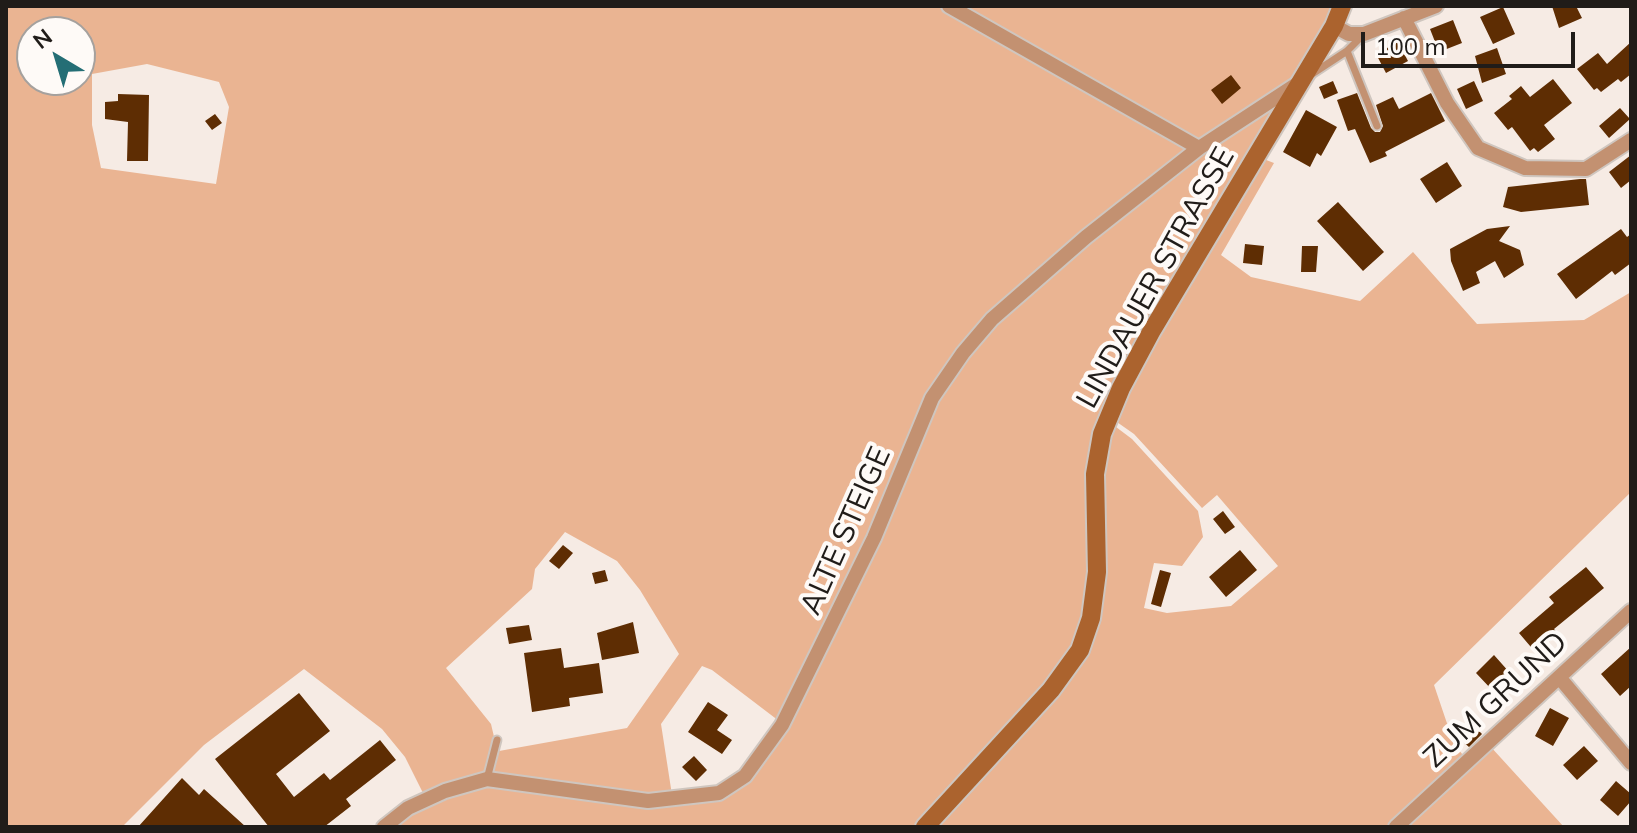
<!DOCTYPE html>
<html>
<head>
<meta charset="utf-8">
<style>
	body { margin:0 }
	#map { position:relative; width:1637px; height:833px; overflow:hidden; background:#f6ebe4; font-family:Mulish,sans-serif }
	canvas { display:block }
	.frame { position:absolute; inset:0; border:8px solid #201c19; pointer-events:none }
	.north { position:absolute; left:16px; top:16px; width:80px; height:80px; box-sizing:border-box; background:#fefaf7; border:2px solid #a5a19e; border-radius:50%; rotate:322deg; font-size:22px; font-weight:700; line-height:32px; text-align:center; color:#201c19 }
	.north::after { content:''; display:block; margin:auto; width:28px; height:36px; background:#246e75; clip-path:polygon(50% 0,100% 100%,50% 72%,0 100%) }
	.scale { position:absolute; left:1361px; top:32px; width:214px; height:36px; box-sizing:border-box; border:4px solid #201c19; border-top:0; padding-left:10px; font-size:24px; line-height:28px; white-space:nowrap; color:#201c19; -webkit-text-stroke:6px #fefaf7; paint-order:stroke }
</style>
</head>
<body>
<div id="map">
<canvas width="1637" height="833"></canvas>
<div class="frame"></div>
<div class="north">N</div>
<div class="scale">100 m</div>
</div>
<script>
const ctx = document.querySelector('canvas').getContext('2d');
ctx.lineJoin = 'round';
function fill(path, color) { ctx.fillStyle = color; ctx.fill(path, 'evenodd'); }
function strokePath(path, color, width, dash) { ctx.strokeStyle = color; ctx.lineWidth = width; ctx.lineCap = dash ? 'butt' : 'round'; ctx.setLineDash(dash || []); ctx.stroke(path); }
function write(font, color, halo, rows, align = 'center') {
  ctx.font = font + ' Mulish,sans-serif'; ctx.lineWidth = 8; ctx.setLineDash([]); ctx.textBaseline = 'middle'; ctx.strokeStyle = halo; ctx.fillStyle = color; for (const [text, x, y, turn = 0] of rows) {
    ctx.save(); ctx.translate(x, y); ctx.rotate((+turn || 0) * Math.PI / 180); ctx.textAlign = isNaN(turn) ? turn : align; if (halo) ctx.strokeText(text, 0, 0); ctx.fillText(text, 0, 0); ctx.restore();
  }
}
const green = new Path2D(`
	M6,6H1334L1293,80L1192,149L961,351L779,721L712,670L702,666L661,724L672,795L648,798L491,775L499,751L627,728L679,654L640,590L617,561L565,532L535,569L532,589L446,668L491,724L495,741L485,776L425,797L405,757L382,729L304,669L204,745L122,827H6ZM32,32H80V80H32ZM147,64L219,82L229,107L216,184L101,168L92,125V74Z
	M1280,98L1143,328L1113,384L1093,432L1085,473L1089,571L1084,615L1073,649L1046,687L944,800L916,827H389L408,810L487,783L556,791L718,797L765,756L935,399L994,321L1201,151Z
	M1261,158L1274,163L1221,255L1251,277L1360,301L1413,252L1477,324L1584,320L1631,292V492L1434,685L1454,744L1467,760L1392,827H935L1086,651L1101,475L1112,424L1132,439L1198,511L1203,537L1182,566L1154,563L1144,608L1167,613L1231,606L1278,566L1217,495L1202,508L1134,434L1114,420L1127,389Z
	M1490,746L1564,827H1399Z`);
const building = new Path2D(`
	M1552,6H1576L1582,18L1559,28Z
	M1503,7L1515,34L1493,44L1480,17Z
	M1453,20L1462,43L1439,52L1430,29Z
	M1398,42L1408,61L1386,73L1376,54Z
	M1631,42V74L1621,82L1618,79L1601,92L1597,88L1594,90L1577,69L1598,53L1607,64Z
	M1497,48L1506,74L1482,83L1475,56Z
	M1231,75L1241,88L1222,104L1211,90Z
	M1553,79L1572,103L1544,125L1555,139L1538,152L1534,148L1530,151L1512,127L1508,130L1494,113L1512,99L1509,96L1521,86L1530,97Z
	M1333,81L1338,93L1324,99L1319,87Z
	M1474,81L1483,101L1466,109L1457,89Z
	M1357,93L1371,128L1375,132H1380L1383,126L1376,105L1393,97L1399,109L1431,93L1445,121L1385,152L1387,156L1370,163L1355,129L1348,131L1337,100Z
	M118,94L149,95L148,161H127L128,122L105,119V102L118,101Z
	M1620,108L1630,119L1609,138L1599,126Z
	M1306,110L1337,127L1321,156L1317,153L1310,167L1283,152Z
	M215,114L222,123L212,130L205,121Z
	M1631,155V180L1621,188L1609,172Z
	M1447,162L1462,186L1436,203L1420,179Z
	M1580,179H1586L1589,205L1521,212L1503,207L1508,187Z
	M1338,202L1384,252L1363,271L1317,221Z
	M1510,226L1499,241L1520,250L1524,265L1504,278L1495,261L1476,272L1480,283L1463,291L1451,261L1450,249L1487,229Z
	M1621,229L1627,237L1631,234V263L1615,275L1612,271L1576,299L1557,274Z
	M1245,244L1264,246L1262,265L1243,263Z
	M1302,246H1318L1316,272H1301Z
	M1223,511L1235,527L1225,534L1213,519Z
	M563,545L573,553L559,569L549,561Z
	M1240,550L1257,570L1226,597L1209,577Z
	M1586,567L1604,588L1554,629L1558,634L1536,653L1519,633L1554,603L1549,597Z
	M605,570L608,581L595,584L592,573Z
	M1160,570L1171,573L1161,607L1151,604Z
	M633,622L639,653L602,660L597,633Z
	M529,625L532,640L509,644L506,628Z
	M1631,647V686L1620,696L1601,674Z
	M561,648L564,668L599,663L603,693L569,698L570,706L532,712L524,653Z
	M1494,655L1510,673L1493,691L1476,673Z
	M299,693L330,731L276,774L294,797L324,773L330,780L380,740L396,760L346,799L351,806L324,827H269L215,759Z
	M708,702L728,715L717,730L732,740L722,754L688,732Z
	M1550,708L1569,718L1553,746L1535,736Z
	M1474,726L1482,734L1469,747L1461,740Z
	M1584,746L1598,761L1577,780L1563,765Z
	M694,756L707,770L696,781L682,767Z
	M182,778L199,795L204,789L246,827H138Z
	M1616,781L1631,794V801L1618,816L1600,800Z`);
const service = new Path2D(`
	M1347,51L1377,126
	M1312,74L1347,51L1362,36
	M487,779L497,740`);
const minor = new Path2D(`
	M949,6L1199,148
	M1404,18L1447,103L1478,148L1525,168L1586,169L1631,140
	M1334,26L1349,34H1364L1436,6
	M1559,677L1631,763
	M384,827L408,808L445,791L487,779L648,801L719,793L745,776L782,725L874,538L932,398L963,353L992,319L1086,237L1199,148L1300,82
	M1396,827L1631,611`);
const secondary = new Path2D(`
	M925,827L1051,690L1080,650L1091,618L1097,572L1095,474L1102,434L1121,388L1151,332L1334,26L1342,6`);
const streetNames = [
	["LINDAUER STRASSE",1156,278,-61],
	["ALTE STEIGE",846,531,-66],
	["ZUM GRUND",1496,700,-43]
];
fill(green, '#eab492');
fill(building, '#5e2d03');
strokePath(service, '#cfc6bf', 11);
strokePath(minor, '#cfc6bf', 18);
strokePath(secondary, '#cfc6bf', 22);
strokePath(service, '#c39171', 7);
strokePath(minor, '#c39171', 14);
strokePath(secondary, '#ab632e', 18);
write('30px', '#201c19', '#fefaf7', streetNames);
</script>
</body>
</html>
